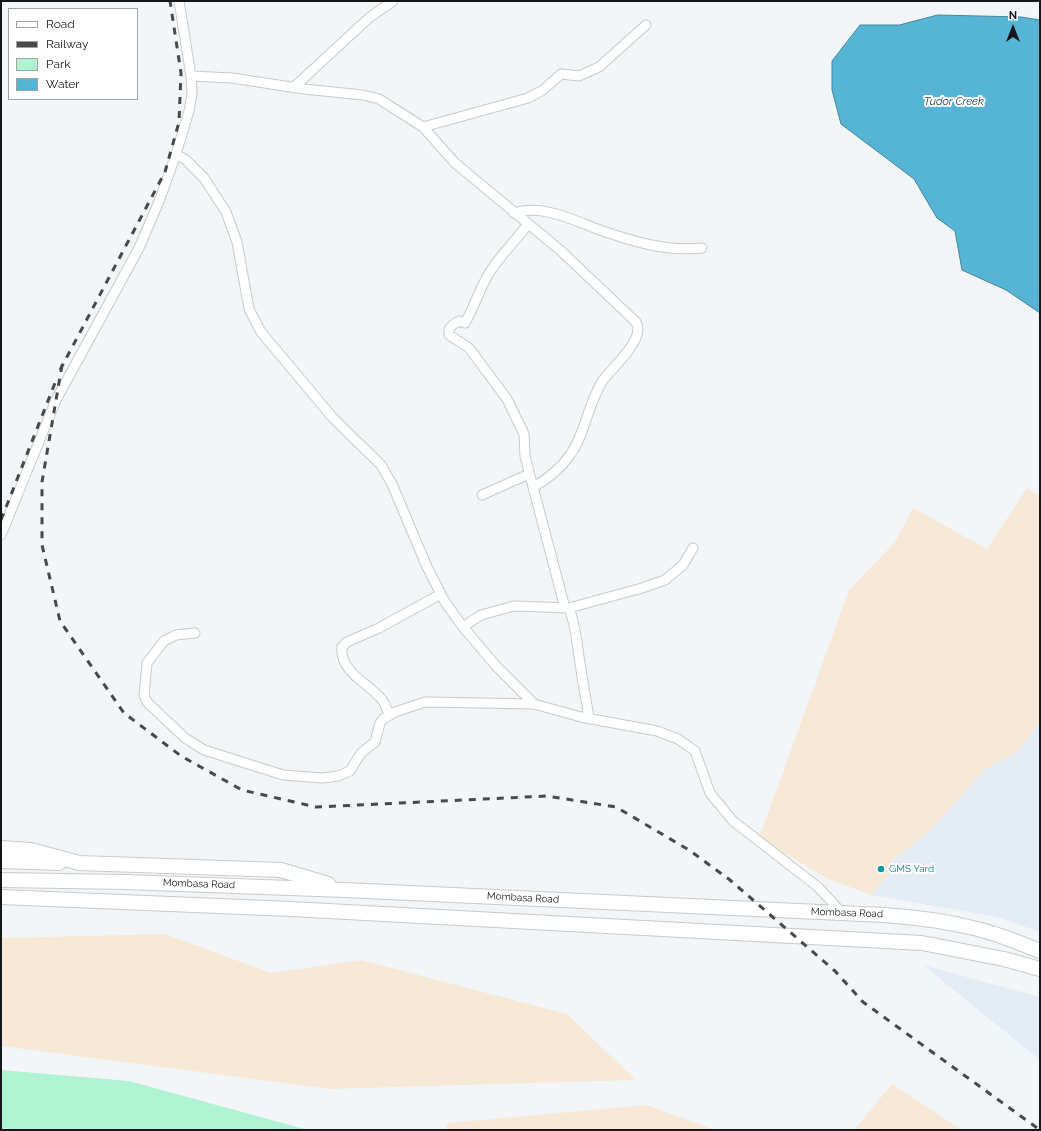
<!DOCTYPE html>
<html>
<head>
<meta charset="utf-8">
<style>
	body { margin:0 }
	#map { position:relative; width:1041px; height:1131px; overflow:hidden; background:#f3f6f8; font-family:Raleway,sans-serif }
	canvas { display:block }
	.frame { position:absolute; inset:0; border:2px solid #161718; pointer-events:none }
	.legend { position:absolute; left:8px; top:8px; width:130px; height:92px; box-sizing:border-box; background:#fff; border:1px solid #a2a2a3; margin:0; padding:5px 7px; list-style:none; font-size:12px; color:#161718 }
	.legend li { display:flex; align-items:center; gap:8px; height:20px }
	.legend b { width:20px; border:1px solid #a2a2a3 }
	.north { position:absolute; left:993px; top:8px; width:40px; height:40px; -webkit-text-stroke:3px #fff; paint-order:stroke; rotate:0deg; font-size:11px; font-weight:700; line-height:16px; text-align:center; color:#161718 }
	.north::after { content:''; display:block; margin:auto; width:14px; height:18px; background:#161718; clip-path:polygon(50% 0,100% 100%,50% 72%,0 100%) }
</style>
</head>
<body>
<div id="map">
<canvas width="1041" height="1131"></canvas>
<div class="frame"></div>
<ul class="legend">
<li><b style="height:5px;background:#fff"></b>Road</li>
<li><b style="height:5px;background:#48494a"></b>Railway</li>
<li><b style="height:11px;background:#aff3d2"></b>Park</li>
<li><b style="height:11px;background:#56b5d5"></b>Water</li>
</ul>
<div class="north">N</div>
</div>
<script>
const ctx = document.querySelector('canvas').getContext('2d');
ctx.lineJoin = 'round';
function fill(path, color) { ctx.fillStyle = color; ctx.fill(path, 'evenodd'); }
function strokePath(path, color, width, dash) { ctx.strokeStyle = color; ctx.lineWidth = width; ctx.lineCap = dash ? 'butt' : 'round'; ctx.setLineDash(dash || []); ctx.stroke(path); }
function write(font, color, halo, rows, align = 'center') {
  ctx.font = font + ' Raleway,sans-serif'; ctx.lineWidth = 4; ctx.setLineDash([]); ctx.textBaseline = 'middle'; ctx.strokeStyle = halo; ctx.fillStyle = color; for (const [text, x, y, turn = 0] of rows) {
    ctx.save(); ctx.translate(x, y); ctx.rotate((+turn || 0) * Math.PI / 180); ctx.textAlign = isNaN(turn) ? turn : align; if (halo) ctx.strokeText(text, 0, 0); ctx.fillText(text, 0, 0); ctx.restore();
  }
}
const built = new Path2D(`
	M1040,722V932L997,917L871,895L893,870L891,861L928,832L986,768L1017,752Z
	M923,965L1040,997V1060Z`);
const industrial = new Path2D(`
	M1027,488L1040,496V722L1017,752L986,768L928,832L891,861L893,870L871,895L826,878L759,838L849,590L895,542L913,508L987,549Z
	M165,934L271,973L361,960L567,1014L636,1080L330,1089L1,1046V938Z
	M892,1084L962,1130H854Z
	M647,1105L715,1130H446L447,1123Z`);
const green = new Path2D(`
	M1,1070L129,1081L308,1130H1Z`);
const water = new Path2D(`
	M938,15L1021,17L1040,20V313L1006,290L962,270L955,231L937,218L914,179L841,124L832,90V61L860,25H899Z`);
const minor = new Path2D(`
	M191,76L232,78L304,89L363,95L379,99L423,127L455,163L560,250L636,322C646,339 613,367 603,380C588,403 585,435 570,455C561,468 548,479 533,487L565,608
	M294,87L370,17L393,1
	M423,127L528,98L543,90L561,74L579,76L599,67L646,25
	M176,154L186,160L204,178L226,212L237,242L249,309L261,332L333,418L381,465L392,484L427,567L445,602L463,627L496,666L534,704
	M514,213C541,204 571,219 597,229C631,241 666,252 702,248
	M528,224C515,242 499,256 488,275C479,291 474,307 465,323L459,321C453,325 448,326 449,335L469,348L507,399L524,434L525,456L533,487
	M482,495L529,474
	M1,535L56,400L139,248L160,199L176,154L189,111L192,94L191,76L179,1
	M569,608C577,628 577,648 581,669C583,686 587,702 589,719
	M463,627L481,615L514,606L569,608L642,588L665,580L683,565L693,548
	M195,633L176,635L164,641L147,663L144,695L147,702L185,738L204,750L283,775L323,778L338,776L350,771L361,753L375,742L380,723L383,719L395,712L425,702L534,704L581,717L657,731L678,739L695,751L710,793L733,821L818,887L843,914
	M389,715C387,710 386,705 383,701C370,684 339,672 342,647L347,642L379,628L441,594`);
const trunk = new Path2D(`
	M1,848L31,850L79,863L281,870L328,884
	M1,861L59,863
	M1,880L125,882L345,890L884,915C911,917 938,920 964,926C990,931 1015,941 1040,951
	M1,897L291,909L922,943L1004,959L1040,969`);
const rail = new Path2D(`
	M62,365L42,482V545L60,621L124,713L181,756L242,790L316,807L547,796L616,807L689,850L730,880L835,971L863,1002L1040,1130
	M60,370L165,172L179,122L181,73L170,1
	M1,520L55,383`);
const markers = [
	[881,869,4,"#0f9aa8"]
];
const cultureNames = [
	["GMS Yard",889,869]
];
const streetNames = [
	["Mombasa Road",199,884,2],
	["Mombasa Road",523,898,3],
	["Mombasa Road",847,913,2]
];
const waterNames = [
	["Tudor Creek",954,102]
];
fill(built, '#e4edf5');
fill(industrial, '#f8e9d6');
fill(green, '#aff3d2');
fill(water, '#56b5d5');
strokePath(water, '#43869c', 1);
strokePath(minor, '#c8cbcd', 11);
strokePath(trunk, '#c8cbcd', 16);
strokePath(minor, '#fff', 9);
strokePath(trunk, '#fff', 14);
strokePath(rail, '#48494a', 3, [7, 7]);
for (const [x, y, r, color] of markers) { const dot = new Path2D(); dot.arc(x, y, r, 0, 2 * Math.PI); ctx.fillStyle = color; ctx.fill(dot); strokePath(dot, '#fff', 1.5); }
write('10px', '#0d838f', '#fff', cultureNames, 'left');
write('10px', '#161718', '#fff', streetNames);
write('italic 11px', '#133e4b', '#fff', waterNames);
</script>
</body>
</html>
